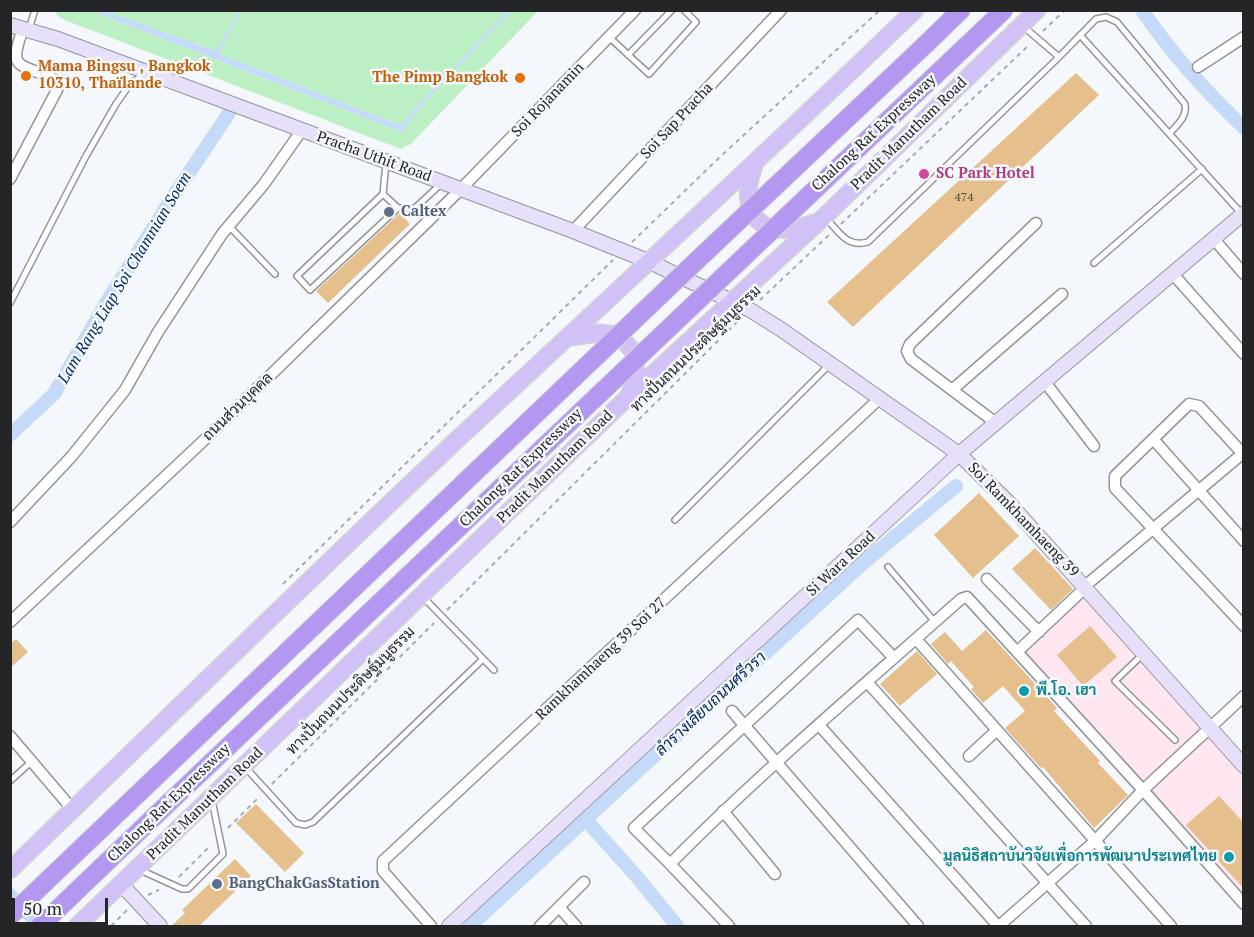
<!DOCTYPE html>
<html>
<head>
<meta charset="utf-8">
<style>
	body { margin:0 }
	#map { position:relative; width:1254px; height:937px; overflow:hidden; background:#f4f8fd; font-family:"PT Serif",serif }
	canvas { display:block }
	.frame { position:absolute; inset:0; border:12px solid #242527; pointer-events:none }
	.scale { position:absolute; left:12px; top:898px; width:96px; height:27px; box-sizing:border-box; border:3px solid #242527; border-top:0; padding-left:8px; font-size:18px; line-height:21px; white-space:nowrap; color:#242527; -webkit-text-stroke:4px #f4f8fd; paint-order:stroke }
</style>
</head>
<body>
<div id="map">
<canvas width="1254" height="937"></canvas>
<div class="frame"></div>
<div class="scale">50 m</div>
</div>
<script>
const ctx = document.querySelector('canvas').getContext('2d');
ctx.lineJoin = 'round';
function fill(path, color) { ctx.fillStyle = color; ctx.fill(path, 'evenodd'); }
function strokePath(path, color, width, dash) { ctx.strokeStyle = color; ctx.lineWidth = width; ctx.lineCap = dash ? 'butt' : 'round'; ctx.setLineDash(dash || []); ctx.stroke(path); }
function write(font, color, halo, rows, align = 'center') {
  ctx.font = font + ' "PT Serif",Sarabun,serif'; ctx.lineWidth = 5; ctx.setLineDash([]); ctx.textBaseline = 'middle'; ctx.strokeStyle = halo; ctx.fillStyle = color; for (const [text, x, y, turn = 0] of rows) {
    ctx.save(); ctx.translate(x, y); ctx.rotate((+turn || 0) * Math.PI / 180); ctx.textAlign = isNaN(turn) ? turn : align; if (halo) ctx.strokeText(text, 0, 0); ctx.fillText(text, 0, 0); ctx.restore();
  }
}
const commercial = new Path2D(`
	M1086,587L1243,766V904L1017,652Z`);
const green = new Path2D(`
	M55,11H92L402,132C409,125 412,117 419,109L511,11H538L411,144L401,149L62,19L54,12Z
	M106,11H239L216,51Z
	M242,11H507L409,115L404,125L397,124L222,55L220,51L223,45Z`);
const water = new Path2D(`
	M92,11H106L216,51L239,11H242L223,45L220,51L222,55L397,124L403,125L409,115L507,11H511L419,109C412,116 410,125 402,132Z`);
const canal = new Path2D(`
	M1142,10C1173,56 1204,89 1244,128
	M10,435L54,394L106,303L170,201L229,113
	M586,820L638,878L677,926
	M10,895L40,926
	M470,926L862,564L956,486`);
const building = new Path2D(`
	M1076,73L1099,95L853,327L827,302Z
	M400,213L410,224L328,303L316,291Z
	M979,493L1019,536L973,578L934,535Z
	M1035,548L1073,589L1051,610L1012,569Z
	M1090,626L1117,657L1083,686L1057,655Z
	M986,630L1057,708L1054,711L1100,761L1098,763L1128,795L1094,828L1043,767L1041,768L1005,728L1025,711L1003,686L983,703L971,689L974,687L951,661L948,664L931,644L945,632L962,651Z
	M16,639L28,652L10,668V644Z
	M917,651L937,674L900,706L880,684Z
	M1219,796L1244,823V889L1186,825Z
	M256,804L304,853L285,872L236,823Z
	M235,859L251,876L198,927H170L185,913L182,910Z`);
const path = new Path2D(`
	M1043,31L1065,10
	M841,224L1030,44
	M632,242L721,156L880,10
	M760,300L830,234
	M283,584L613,260
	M447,610L741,318
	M272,784L434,623
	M228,828L260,796
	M179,877L211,845
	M148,895L159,890
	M111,926L127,910`);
const lane = new Path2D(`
	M1024,27L1059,57
	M29,29L35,10
	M1080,35L1241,213
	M609,37L649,74L696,22L684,10
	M628,55L672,10
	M386,163L383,194L297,276L310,290L398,208
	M383,194L398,208H415L442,183
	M826,218C839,232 847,248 868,242L1059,57L1096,19L1106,17L1117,22L1185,104C1187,117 1178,124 1170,133
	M229,226L275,274
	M1094,263L1202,169
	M10,303L86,156L116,104L130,84L146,73
	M675,520L830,364
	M888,567L935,622
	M423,597L494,670
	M1142,655L1115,681L1175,740
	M246,768L296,823L305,825L313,822L483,659
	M10,781L31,762
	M138,869L182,889H188L223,854L212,800`);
const street = new Path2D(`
	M1198,67L1244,37
	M10,179L58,88L53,79C20,62 7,72 23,29
	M573,231L781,10
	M1213,238L1244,274
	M1172,273L1244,354
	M1045,382L1094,446
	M952,390L1062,294
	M996,423L911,359L907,351L910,344L1036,223
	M1153,439L1244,541
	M1244,455L1199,406L1189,404L1115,476V488L1244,626
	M10,522L72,456L125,390L158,332L222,234L264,184L302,130
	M987,579L1039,632
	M1085,586L1242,454
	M10,622L200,444L461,189L635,10
	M916,639L1171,926
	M1017,652L1086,587
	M867,682L1086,926
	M732,711L918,926
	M819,725L998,926
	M10,736L73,810
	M969,756L997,730
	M723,811L775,874
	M670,864L634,828L858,620L894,658
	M431,926L383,871V861L879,399
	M540,926L559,907
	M576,926L559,907L584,882
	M729,926L670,864C762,771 863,686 961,599L967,597L1143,790L1244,904
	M999,926L1095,841L1143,790L1244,696`);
const secondary = new Path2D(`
	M10,25L58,39L573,231L648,261L750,310L782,330L959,454L1010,504L1244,766
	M121,884L160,926
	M449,926L959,454L1244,213`);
const primary = new Path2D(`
	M755,163C735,214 761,243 814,223
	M570,337L600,333L618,335L635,353L636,378L629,395
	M10,870C161,725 310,578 462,435C614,294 766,154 915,10
	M77,926L629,396L825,216L1037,10`);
const highway = new Path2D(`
	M925,45L961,10
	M40,926L156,815`);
const highwayBridge = new Path2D(`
	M156,815L1004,10
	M10,916L690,267L925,45`);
const markers = [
	[26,76,6,"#e8710a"],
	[520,78,6,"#e8710a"],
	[924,174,6,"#d1479c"],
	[389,212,6,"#5c6f8a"],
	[1024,691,6,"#0f9aa8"],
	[1229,857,6,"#0f9aa8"],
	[217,884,6,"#5c6f8a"]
];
const numberNames = [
	["474",964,198]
];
const foodNames = [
	["Mama Bingsu , Bangkok",38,67],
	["10310, Thaïlande",38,84],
	["The Pimp Bangkok",508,78,"right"]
];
const streetNames = [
	["Soi Rojanamin",548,100,-46],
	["Soi Sap Pracha",677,121,-47],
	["Chalong Rat Expressway",874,133,-43],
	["Pradit Manutham Road",909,134,-44],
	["Pracha Uthit Road",374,157,20],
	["ทางปั่นถนนประดิษฐ์มนูธรรม",696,349,-44],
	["ถนนส่วนบุคคล",238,407,-44],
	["Pradit Manutham Road",555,467,-44],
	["Chalong Rat Expressway",521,468,-44],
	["Soi Ramkhamhaeng 39",1023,520,46],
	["Si Wara Road",841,564,-43],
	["Ramkhamhaeng 39 Soi 27",601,659,-43],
	["ทางปั่นถนนประดิษฐ์มนูธรรม",351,691,-45],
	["Chalong Rat Expressway",169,803,-44],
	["Pradit Manutham Road",205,804,-44]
];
const hotelNames = [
	["SC Park Hotel",936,174]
];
const serviceNames = [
	["Caltex",401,212],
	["BangChakGasStation",229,884]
];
const cultureNames = [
	["พี.โอ. เฮา",1036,691],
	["มูลนิธิสถาบันวิจัยเพื่อการพัฒนาประเทศไทย",1217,857,"right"]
];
const waterNames = [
	["Lam Rang Liap Soi Chamnian Soem",125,278,-59],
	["ลำรางเลียบถนนศรีวรา",711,704,-43]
];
fill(commercial, '#ffe6f0');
fill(green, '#bdefc5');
fill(water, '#c4daf8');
strokePath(canal, '#c4daf8', 14);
fill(building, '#e5bf8c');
strokePath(lane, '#92959a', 8);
strokePath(street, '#92959a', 13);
strokePath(secondary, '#92959a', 16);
strokePath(primary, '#d3d3d4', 19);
strokePath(highway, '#d3d3d4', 20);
strokePath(path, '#a7aaae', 2, [4.5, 4.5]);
strokePath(lane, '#fff', 5);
strokePath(street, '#fff', 10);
strokePath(secondary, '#e8e0fa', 14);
strokePath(primary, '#d2c1f6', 16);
strokePath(highway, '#b497f0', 18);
strokePath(highwayBridge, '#d3d3d4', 20, []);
strokePath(highwayBridge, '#b497f0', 18);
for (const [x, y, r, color] of markers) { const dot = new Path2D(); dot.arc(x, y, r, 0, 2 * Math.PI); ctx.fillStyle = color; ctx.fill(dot); strokePath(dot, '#f4f8fd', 2); }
write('12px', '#544c40', null, numberNames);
write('bold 15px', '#c56008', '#f4f8fd', foodNames, 'left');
write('15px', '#242527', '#f4f8fd', streetNames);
write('bold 15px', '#b23c85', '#f4f8fd', hotelNames, 'left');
write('bold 15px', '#4e5e75', '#f4f8fd', serviceNames, 'left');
write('bold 15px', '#0d838f', '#f4f8fd', cultureNames, 'left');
write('italic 16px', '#002b63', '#f4f8fd', waterNames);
</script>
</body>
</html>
